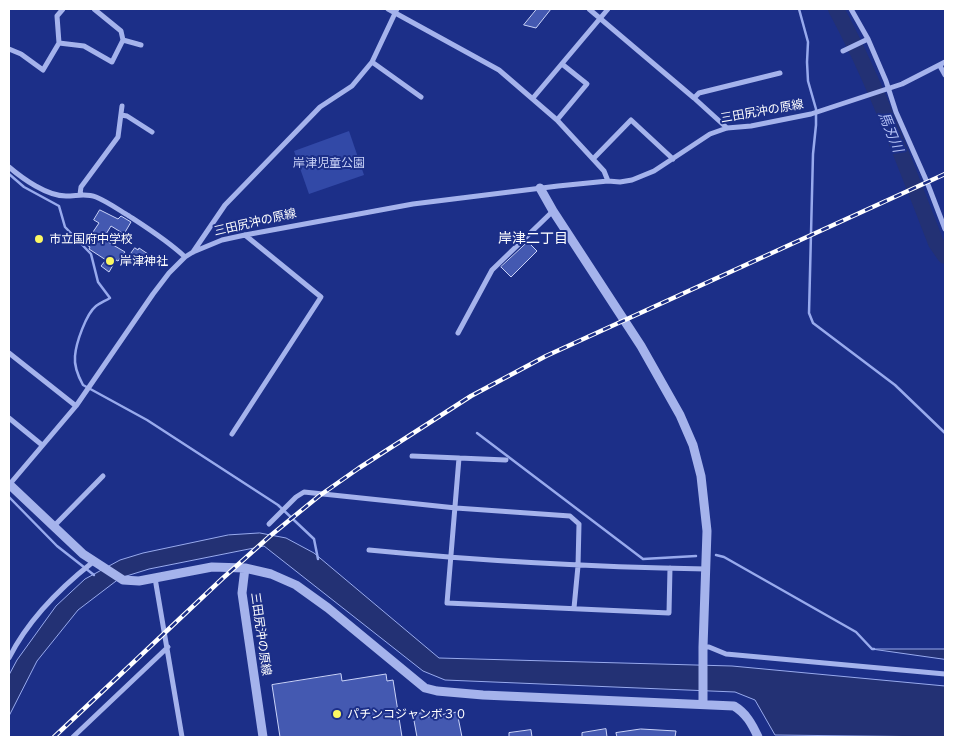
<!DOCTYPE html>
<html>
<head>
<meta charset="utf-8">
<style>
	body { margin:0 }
	#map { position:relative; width:954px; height:746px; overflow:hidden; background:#1c2f88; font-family:Ubuntu,sans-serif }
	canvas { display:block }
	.frame { position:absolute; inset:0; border:10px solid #fff; pointer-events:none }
</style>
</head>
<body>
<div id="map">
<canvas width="954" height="746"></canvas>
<div class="frame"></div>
</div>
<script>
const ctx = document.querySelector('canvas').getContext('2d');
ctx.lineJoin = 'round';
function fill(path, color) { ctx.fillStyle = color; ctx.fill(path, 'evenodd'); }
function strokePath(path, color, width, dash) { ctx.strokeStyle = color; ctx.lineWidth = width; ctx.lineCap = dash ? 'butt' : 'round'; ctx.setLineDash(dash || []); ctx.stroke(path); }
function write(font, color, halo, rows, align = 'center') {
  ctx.font = font + ' Ubuntu,"Noto Sans JP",sans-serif'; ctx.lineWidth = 4; ctx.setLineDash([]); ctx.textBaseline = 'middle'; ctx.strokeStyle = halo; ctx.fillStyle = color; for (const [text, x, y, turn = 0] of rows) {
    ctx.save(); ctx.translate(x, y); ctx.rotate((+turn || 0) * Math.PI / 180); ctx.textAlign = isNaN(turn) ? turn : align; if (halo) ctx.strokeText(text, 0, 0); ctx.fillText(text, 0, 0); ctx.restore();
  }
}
const green = new Path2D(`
	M349,131L364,175L309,194L294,151Z`);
const water = new Path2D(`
	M260,533L286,538L314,553L439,658L732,666L945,686V737L775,735L755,700L735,692L445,680L423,671L264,546L149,569L120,578L78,610L37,661L9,716V675L17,660L56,606L85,579L120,560L143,553L228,535Z
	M872,649H945V659Z`);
const stream = new Path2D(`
	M799,9L808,42L807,62L808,81L816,109V125L813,154L809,313L813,323L895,385L945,433
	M9,174L24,187L59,206L65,227L91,254L98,282L110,298C105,301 100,303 96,306C86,314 76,343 75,356C74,366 78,376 83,385L147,420L278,505L314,539L318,559
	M477,433L643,559L696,556
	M9,497L57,546L94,575
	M716,555L724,557L856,632L872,649H874`);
const river = new Path2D(`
	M836,9C876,83 905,164 936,243L945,256`);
const building = new Path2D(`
	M537,9H551L536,28L524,25Z
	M100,210L118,219L121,216L131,222L124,234L111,226L103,239L125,252L118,261L116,260L109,272L101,266L106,260L89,249L90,247L85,244L99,223L94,220Z
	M528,242L537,251L511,277L501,267Z
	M135,248L138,250L139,248L148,254L142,263L130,255Z
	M341,674L342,681L386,674L387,681L393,680L402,737H280L272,685Z
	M427,712L428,717L457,712L462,737H417L413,715Z
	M606,729L607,737H582V733Z
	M641,729L676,731L675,737H617L616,733Z
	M531,730L532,737H509V733Z`);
const minor = new Path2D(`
	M388,9L499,70L557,120L604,171L608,181
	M589,9L694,98L727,128
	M851,9L868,39L886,81L896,112L927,182L945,229
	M123,40L141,45
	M59,43L84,46L112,62L123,40L121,31L94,9
	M9,49L21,54L43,70L59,43L57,16L63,9
	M843,51L868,39
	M372,62L421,97
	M940,66L945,75
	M533,98L608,9
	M694,98L699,93L780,73
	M121,115L127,116L152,132
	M557,120L587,84L562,64
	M593,159L631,120L673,159
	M9,167C23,179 47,196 66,196C77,196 86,193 96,197C108,202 119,210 129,216C149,229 168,241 185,257
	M80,194L81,187L118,137L122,106
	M193,252L225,205L320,107L352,86L372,62L397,9
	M458,333L492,270L553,211
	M9,353L76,406
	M9,418L42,445
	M232,434L321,297L245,235
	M412,456L506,460
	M459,458L447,603L669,613L670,568
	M9,485L76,406L153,294L169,273L185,257L193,252L222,240L245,235L413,204L558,186L608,181L620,182L632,180L654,171L710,134L727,128L751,126L811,114L902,84L945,62
	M269,524L296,497L304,492L456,508L570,516L579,524L578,566L574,608
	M54,526L103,476
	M369,550C481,561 593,567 706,569
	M155,578L182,737
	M703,647H709L726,654L945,674
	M9,658C28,620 60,588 93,562
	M73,737L168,647`);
const tertiary = new Path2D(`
	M540,188L553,211L641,346L680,415L693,445L701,476L707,531L703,647V703
	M10,485L83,554L123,580L139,581L212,567L245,568L271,574L296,585L328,608L425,688L437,691L483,695L734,706C746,713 752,724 758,737
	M245,568L242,593L263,737`);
const rail = new Path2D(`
	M54,737L223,578L270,536L319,496L359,468L471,396L546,356L945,174`);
const markers = [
	[39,239,5,"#fcf863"],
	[110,261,5,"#fcf863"],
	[337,714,5,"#fcf863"]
];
const streetNames = [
	["三田尻沖の原線",762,111,-10],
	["三田尻沖の原線",255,222,-13],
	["三田尻沖の原線",261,634,82]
];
const parkNames = [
	["岸津児童公園",329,163]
];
const poiNames = [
	["市立国府中学校",49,239],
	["岸津神社",120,261],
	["パチンコジャンボ３０",347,714]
];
const waterNames = [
	["馬刃川",891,132,68]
];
const neighbourhoodNames = [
	["岸津二丁目",533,238]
];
fill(green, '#3249a7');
fill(water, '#233174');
strokePath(water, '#98aaed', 1);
strokePath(stream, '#98aaed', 2.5);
strokePath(river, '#233174', 16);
fill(building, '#4459b1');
strokePath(building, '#cad3f8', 1);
strokePath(minor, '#a5b3ec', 5);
strokePath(tertiary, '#a5b3ec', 9);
strokePath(rail, '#fff', 4.5);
strokePath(rail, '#1c2f88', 2.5, [8]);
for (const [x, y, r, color] of markers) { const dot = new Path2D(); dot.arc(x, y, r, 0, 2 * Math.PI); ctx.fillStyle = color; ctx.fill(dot); strokePath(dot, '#1c2f88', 2); }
write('12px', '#fff', '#1c2f88', streetNames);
write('12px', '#cad3f8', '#1c2f88', parkNames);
write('12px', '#fff', '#1c2f88', poiNames, 'left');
write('italic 14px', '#b1bef3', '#1c2f88', waterNames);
write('14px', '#fff', '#1c2f88', neighbourhoodNames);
</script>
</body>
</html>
